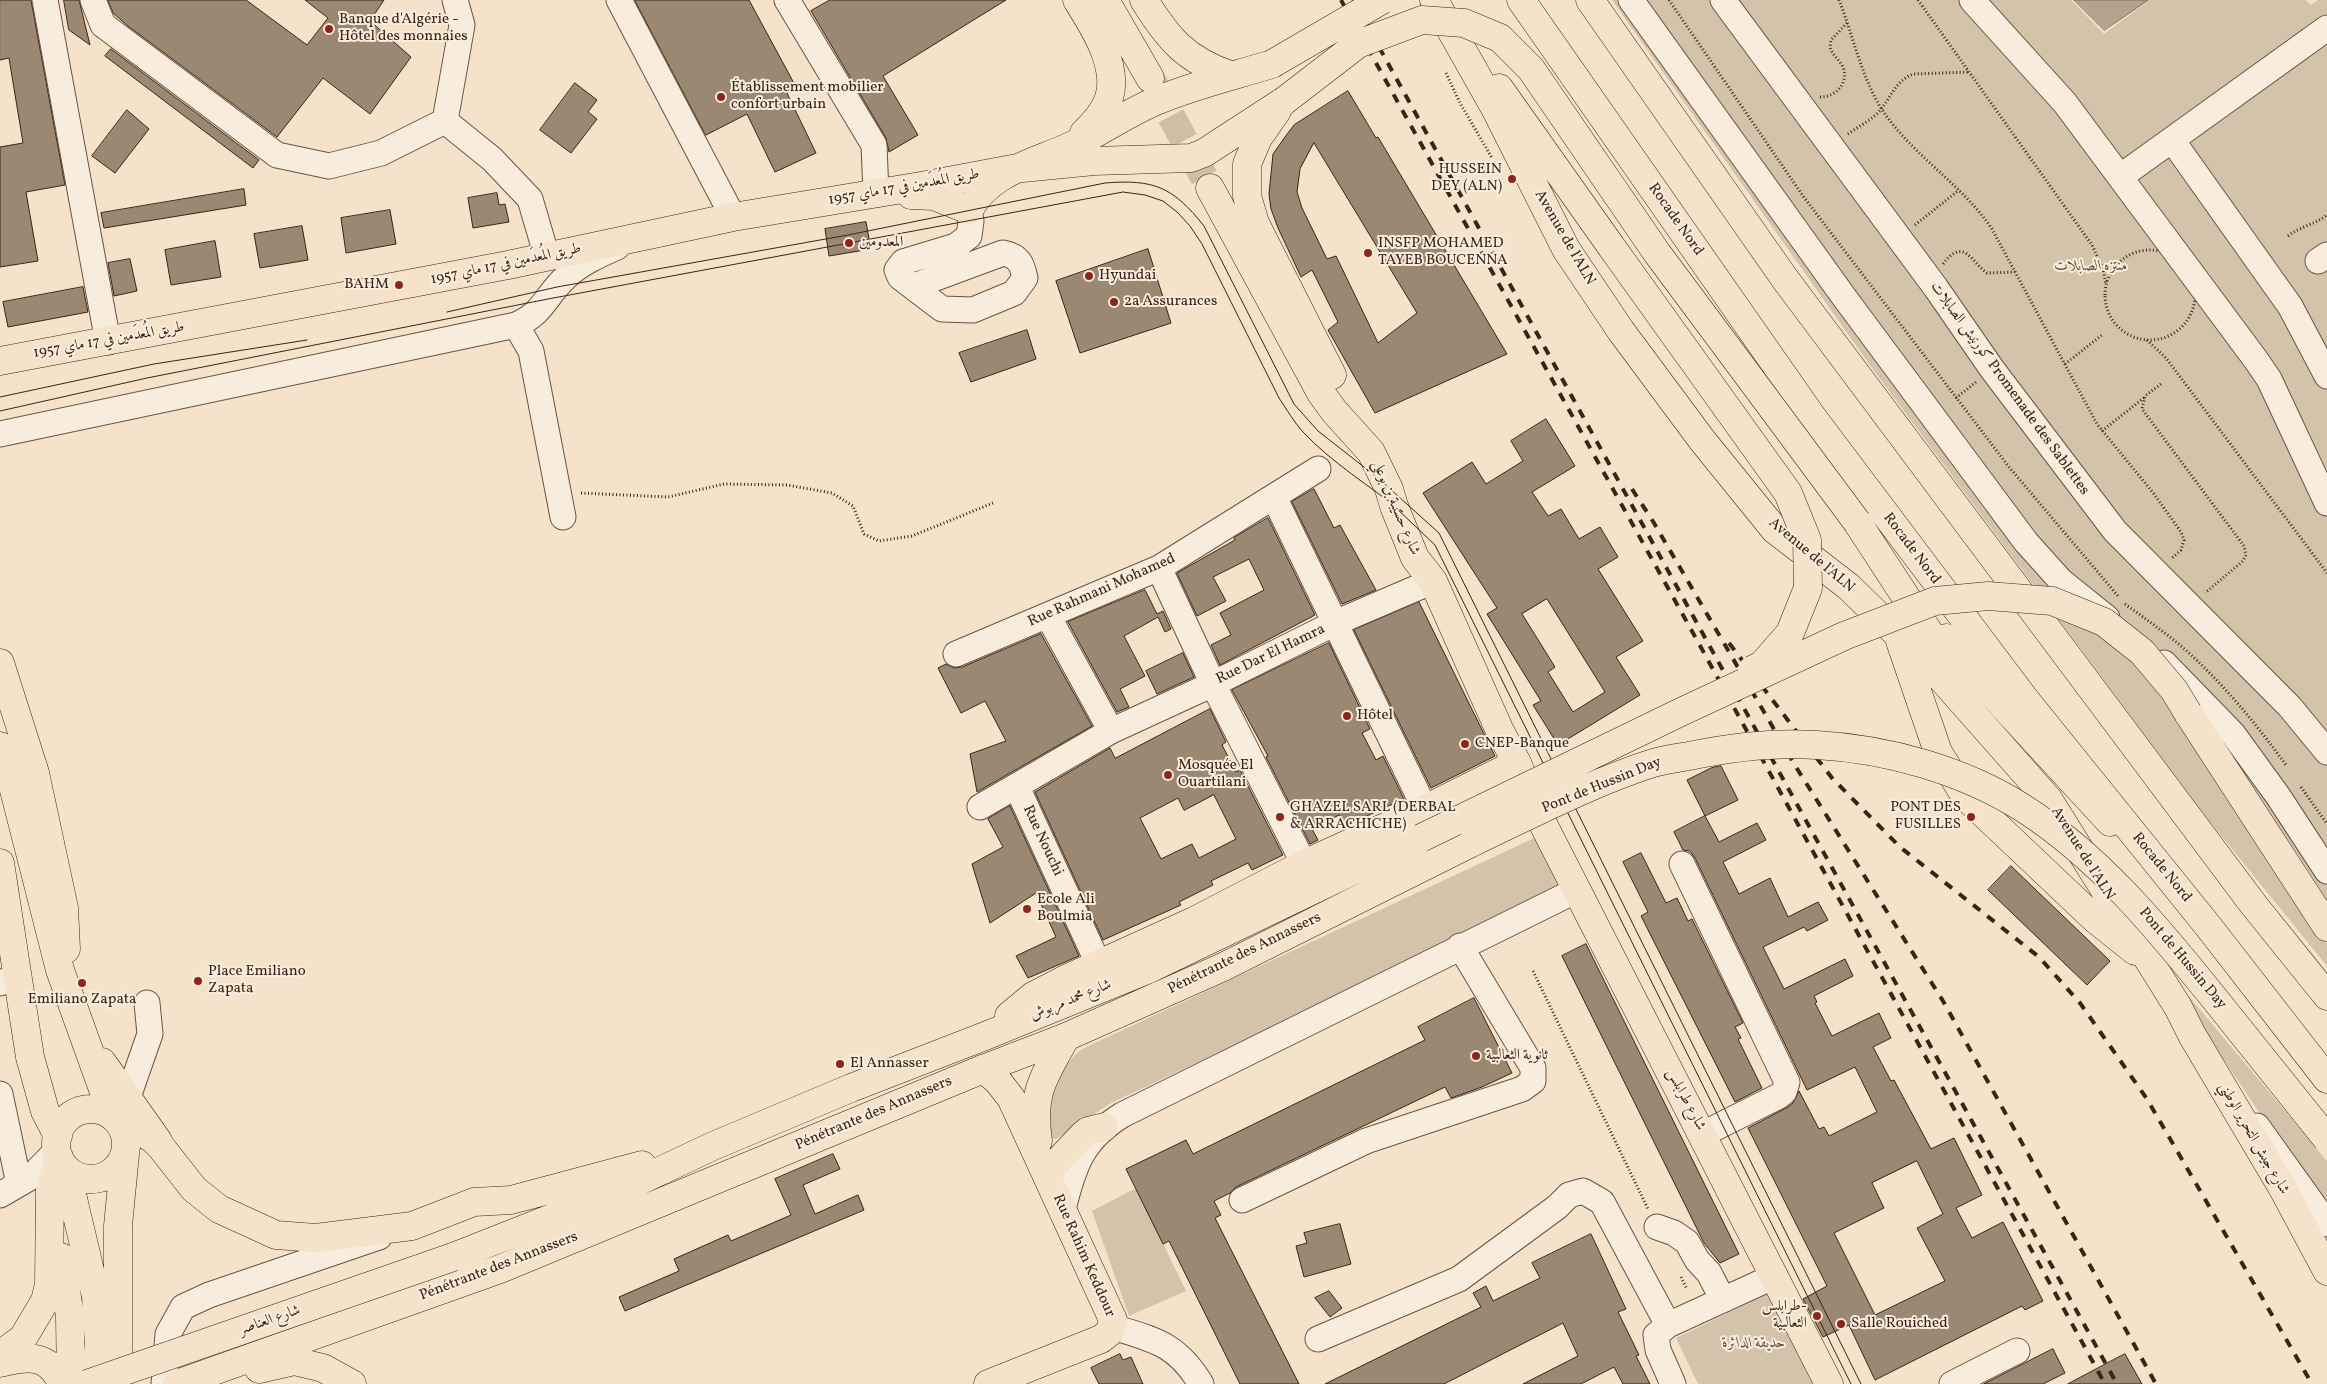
<!DOCTYPE html>
<html>
<head>
<meta charset="utf-8">
<style>
	body { margin:0 }
	canvas { display:block; background:#f4e3ca }
</style>
</head>
<body>
<canvas width="2327" height="1384"></canvas>
<script>
const ctx = document.querySelector('canvas').getContext('2d');
ctx.lineJoin = 'round';
function fill(path, color) { ctx.fillStyle = color; ctx.fill(path, 'evenodd'); }
function strokePath(path, color, width, dash) { ctx.strokeStyle = color; ctx.lineWidth = width; ctx.lineCap = dash ? 'butt' : 'round'; ctx.setLineDash(dash || []); ctx.stroke(path); }
function write(font, color, halo, rows, align = 'center') {
  ctx.font = font + ' Vollkorn,Amiri,serif'; ctx.lineWidth = 4; ctx.setLineDash([]); ctx.textBaseline = 'middle'; ctx.strokeStyle = halo; ctx.fillStyle = color; for (const [text, x, y, turn = 0] of rows) {
    ctx.save(); ctx.translate(x, y); ctx.rotate((+turn || 0) * Math.PI / 180); ctx.textAlign = isNaN(turn) ? turn : align; if (halo) ctx.strokeText(text, 0, 0); ctx.fillText(text, 0, 0); ctx.restore();
  }
}
const green = new Path2D(`
	M1612,0H2073L2104,31L2148,0H2306L2311,5L2318,0H2327V910L2178,720L2327,944V966L2202,812L1869,364Z
	M1543,834L1563,885L1467,936L1111,1103L1056,1139L1050,1138L1048,1132C1050,1092 1050,1077 1082,1049Z
	M2150,950L2327,1161V1204L2265,1121Z
	M1136,1188L1186,1291L1129,1316L1092,1211Z
	M1774,1291L1819,1384H1698L1676,1338Z`);
const water = new Path2D(`
	M2073,0H2148L2104,31Z`);
const pier = new Path2D(`
	M2071,0H2073L2104,31L2150,0L2104,34Z`);
const building = new Path2D(`
	M0,0H31L65,185L26,192L38,261L0,267V147L23,143L9,58L0,60Z
	M64,0H79L90,45L69,30Z
	M108,0H246L307,45L328,18L305,0H384L370,21L411,57L370,114L323,78L277,137L128,26L114,14Z
	M635,0H749L796,87L787,93L816,153L775,172L747,114L706,135Z
	M830,0H1006L883,76L918,135L889,152L886,138L811,11Z
	M111,49L259,160L253,168L105,56Z
	M575,83L597,100L588,112L597,119L571,153L540,130Z
	M1348,91L1376,138L1378,137L1507,354L1375,413L1328,330L1338,322L1312,270L1301,277L1278,228L1271,209L1269,194L1273,154L1285,137L1294,125ZM1314,143L1417,313L1378,343L1336,256L1327,259L1302,208L1297,192L1300,169Z
	M127,110L149,129L115,173L92,156Z
	M244,189L246,205L104,228L101,213Z
	M497,193L499,205L505,204L509,222L473,228L468,198Z
	M390,210L396,244L346,253L341,218Z
	M866,222L871,249L829,256L825,229Z
	M302,226L308,260L260,268L254,234Z
	M215,241L221,277L171,285L165,250Z
	M1148,249L1171,323L1080,353L1056,281Z
	M130,259L137,291L114,296L108,263Z
	M83,287L88,312L8,327L3,302Z
	M1027,330L1036,359L971,382L959,353Z
	M1546,419L1575,466L1532,492L1548,516L1561,509L1579,539L1600,527L1618,557L1598,569L1643,641L1616,657L1640,695L1558,745L1533,705L1541,701L1487,614L1497,608L1423,493L1472,462L1486,484L1523,461L1511,441ZM1547,599L1605,692L1573,712L1548,672L1555,667L1522,614Z
	M1314,489L1334,528L1340,525L1376,590L1342,604L1292,502Z
	M1268,518L1315,615L1220,665L1211,645L1231,635L1220,613L1264,590L1249,559L1213,577L1226,601L1197,616L1177,573L1235,540L1234,538Z
	M1145,590L1157,614L1163,611L1171,629L1165,632L1158,617L1124,636L1145,676L1120,689L1129,707L1117,712L1068,622Z
	M1419,602L1495,756L1431,788L1354,630Z
	M1041,634L1092,726L977,792L970,754L1006,741L985,701L961,713L938,668L946,664L954,668L962,667Z
	M1329,643L1370,729L1362,733L1376,760L1383,756L1404,799L1345,826L1339,815L1312,829L1318,840L1310,844L1266,757L1268,756L1232,690Z
	M1183,653L1194,677L1157,694L1146,671Z
	M1210,709L1226,742L1222,745L1236,772L1240,770L1283,855L1252,870L1248,863L1211,881L1213,885L1179,902L1181,905L1103,940L1035,792L1110,748L1115,758ZM1214,795L1236,839L1199,858L1192,844L1161,859L1140,818L1178,798L1184,810Z
	M1721,766L1738,800L1705,816L1687,780L1711,768Z
	M1010,806L1079,956L1028,978L1016,956L1056,937L1036,893L990,923L972,864L1003,847L988,819Z
	M1705,816L1719,842L1757,823L1766,840L1723,862L1739,894L1770,878L1788,917L1818,902L1828,920L1807,931L1804,927L1763,947L1784,989L1845,959L1853,976L1814,996L1817,1002L1815,1003L1832,1036L1879,1013L1891,1038L1873,1047L1891,1081L1894,1080L1931,1149L1954,1138L1982,1195L1956,1208L1972,1238L2003,1222L2043,1301L2025,1310L2022,1306L1875,1380L1849,1325L1823,1337L1803,1299L1827,1286L1748,1128L1788,1107L1793,1103L1799,1091L1819,1129L1824,1127L1829,1136L1877,1112L1855,1067L1807,1090L1695,858L1690,851L1683,850L1674,832ZM1917,1161L1943,1214L1917,1228L1945,1281L1875,1315L1834,1233L1884,1208L1872,1183Z
	M1641,853L1666,903L1677,898L1688,921L1692,919L1743,1023L1735,1027L1741,1038L1738,1039L1762,1088L1735,1102L1641,916L1648,912L1623,862Z
	M2011,866L2110,961L2087,985L1988,890Z
	M1586,944L1739,1254L1720,1263L1704,1243L1562,956Z
	M1474,998L1512,1073L1482,1087L1451,1098L1445,1087L1236,1187L1230,1193L1214,1201L1221,1215L1215,1218L1299,1384H1240L1169,1241L1163,1244L1126,1169L1186,1140L1193,1154L1425,1040L1418,1027Z
	M833,1154L840,1169L803,1185L815,1214L858,1195L864,1210L625,1311L619,1297L679,1271L674,1259L728,1235L731,1241L791,1215L775,1179Z
	M1340,1224L1351,1264L1304,1277L1296,1246L1307,1243L1304,1233Z
	M1591,1234L1626,1309L1618,1312L1639,1355L1636,1356L1650,1384H1623L1614,1367L1581,1384H1523L1578,1356L1563,1323L1444,1384H1325L1481,1307L1473,1293L1486,1286L1493,1301L1540,1278L1532,1263Z
	M1329,1291L1342,1308L1330,1317L1315,1298Z
	M2053,1349L2065,1373L2043,1384H1984Z
	M1120,1354L1123,1360L1131,1357L1143,1384H1099L1091,1368Z
	M2125,1354L2142,1384H2068Z`);
const majorTunnel = new Path2D(`
	M1151,79L1210,188`);
const path = new Path2D(`
	M1669,0L1803,196L2009,467L2118,596
	M1839,0C1853,35 1862,80 1883,111C1913,156 1962,184 1992,229L2097,424L2154,494L2181,532L2184,540L2181,550L2172,558
	M1918,0L2092,245L2103,269L2106,284
	M1446,73L1460,103L1492,158
	M1820,97C1836,97 1849,83 1843,67C1839,59 1832,55 1830,47L1831,40L1847,23
	M1848,134C1859,126 1874,119 1882,108C1892,95 1896,81 1913,74L1969,72
	M1915,225L1959,190
	M2288,236C2301,226 2314,225 2327,215
	M2105 295a45 45 0 1 1 90 0a45 45 0 1 1-90 0Z
	M1943,264C1964,236 1972,263 1987,273L2015,272
	M2147,340L2166,358L2327,573
	M2065,364L2102,335
	M2161,384L2145,396L2142,409L2244,546L2246,555L2243,561L2205,593
	M1956,398L1976,382
	M2102,431L2145,397
	M581,493L668,497L724,484L787,485L832,493L853,506L864,534L879,541L912,536L993,503
	M2125,604C2147,620 2169,635 2189,653C2226,687 2257,725 2286,765
	M2301,787L2327,824
	M1533,971L1648,1209
	M1681,1277L1687,1289`);
const minor = new Path2D(`
	M45,0L108,342
	M93,0L103,25L277,155L329,166L381,153L445,121
	M619,0L733,217
	M787,0L874,145L876,194
	M1631,0L1844,297L2026,542L2061,581L2107,618
	M1723,0L1936,288L1992,369L2115,531L2290,707L2327,752
	M1972,0L2065,103L2256,360L2269,379L2327,503
	M445,121L492,159L530,199L547,257
	M445,121L462,25L455,0
	M2172,140L2290,306L2327,376
	M2120,177L2327,28
	M2318,261L2327,255
	M914,286L1003,253C1019,256 1022,264 1025,278L1014,293L973,310L942,309L900,277L897,270L903,262L956,246L969,236L971,221L969,210
	M516,325L531,351L563,517
	M0,434L516,325C544,313 545,296 566,277C579,264 599,255 617,247
	M1274,497L1425,809
	M1159,568L1213,684L1304,864
	M1048,616L1111,731
	M956,654L1159,568L1318,469
	M2164,663L2233,734L2278,796L2327,871
	M1017,787L1092,950
	M980,807L1111,731L1213,684L1335,623L1433,581
	M1682,864L1787,1082L1784,1092L1779,1096L1703,1134
	M0,983L17,977
	M0,1094L19,1184
	M128,1097L150,1034L147,1003
	M2257,1126L2327,1224
	M0,1195L31,1177L57,1150
	M1242,1200L1366,1141L1522,1089L1533,1081V1068L1460,946
	M1063,1209C1074,1165 1082,1140 1122,1115L1577,890
	M1657,1227L1674,1233L1687,1242L1697,1260L1709,1273L1723,1300
	M1113,1327C1155,1340 1177,1344 1201,1384
	M1318,1339L1459,1279L1557,1207L1569,1195L1583,1191L1602,1202L1668,1325
	M164,1384L168,1334L183,1307L209,1295L379,1237
	M1673,1384L1658,1350L1656,1335L1668,1325L1775,1276
	M1952,1384L2017,1351`);
const major = new Path2D(`
	M1077,0C1094,27 1119,66 1109,98C1104,113 1094,123 1084,133
	M1105,0L1150,78
	M1144,0C1168,39 1186,60 1230,75
	M1277,111L1258,138L1247,164V196L1255,223L1332,375
	M1210,188L1321,393L1334,411L1371,452L1389,489L1394,506L1415,558L1433,581L1499,729L1517,763L1540,818L1829,1384
	M911,195L934,196L969,210C990,171 1035,163 1073,145C1101,132 1127,113 1156,101C1194,85 1233,76 1272,64
	M0,361L508,265L733,217L921,186L1012,169L1094,161L1191,158L1204,153L1284,101
	M1946,638L1972,672L2110,822
	M983,1069L997,1080L1011,1098L1113,1320L1110,1332L1101,1339L988,1384
	M1038,1141C1031,1093 1043,1078 1066,1037
	M1047,1173L1082,1136L1088,1131L1104,1127`);
const highway = new Path2D(`
	M1434,0L1495,108L1566,249L1621,331L1702,440L1775,530L1849,587L1935,671L2048,799L2178,1007L2192,1035L2282,1187L2327,1271
	M1521,0L1813,418L2024,698L2208,926L2327,1079
	M1590,0L1785,279L2253,904L2327,996
	M1499,88L1613,249
	M1857,522L1960,680
	M1900,641L1938,752L1965,796L2095,919L2135,951
	M0,663L35,773L64,908L66,949
	M2188,713L2327,927
	M0,746L14,790L60,970L113,1117
	M0,863L30,1057L45,1111L58,1136
	M1009,1016L1033,996L1068,978L1194,921L1304,864L1425,809L1517,763
	M102,1062L158,1141
	M56 1144a35 35 0 1 1 70 0a35 35 0 1 1-70 0Z
	M122,1128L143,1133L153,1139L161,1147L194,1189L219,1209L276,1235L316,1238L412,1226L474,1202L511,1200L642,1165
	M66,1169L96,1296L99,1342L97,1384
	M61,1257L70,1317L71,1384
	M453,1257L605,1197L713,1146L851,1088L985,1036L1149,969L1421,838
	M0,1355L23,1338L45,1301L49,1285L50,1191L59,1157
	M0,1363C28,1356 49,1353 62,1384
	M259,1369L294,1361L323,1368L352,1384
	M118,1384V1226L125,1154
	M177,1384L500,1269L983,1069L1066,1037L1223,967L1473,842`);
const tram = new Path2D(`
	M447,312L557,287L848,235L1105,183C1154,179 1173,187 1204,226L1294,404L1318,431L1378,478L1439,533L1861,1384
	M0,397L154,364L307,340
	M0,411L147,378L548,299L1123,192L1145,195L1163,201L1177,212L1190,226L1202,244L1279,398C1287,410 1294,422 1303,432C1331,462 1371,487 1403,512L1394,506L1435,545L1851,1384`);
const rail = new Path2D(`
	M1341,0L1698,642L2105,1384
	M1353,0L2117,1384
	M1632,489L1654,523L1796,767L1943,1001L2156,1384
	M1729,643L1832,778L1900,847L2039,957L2080,1003L2147,1099L2312,1384`);
const majorBridge = new Path2D(`
	M1272,64L1382,0
	M1284,101L1358,44L1422,20L1464,23L1500,38L1531,69L1657,253L1857,522`);
const highwayBridge = new Path2D(`
	M1613,249L1788,493L1807,540L1808,588L1790,633L1762,665L1752,670
	M1421,838L1681,712L1844,636L1935,601L1988,596L2052,601L2104,622L2142,652L2174,690L2188,713
	M1473,842C1532,814 1591,783 1653,763C1664,760 1677,758 1689,756C1732,747 1773,742 1817,745C1887,749 1963,770 2023,808C2098,856 2155,925 2210,993C2249,1041 2288,1090 2327,1139
	M87,1384L453,1257`);
const markers = [
	[329,29,5,"#8f2418"],
	[721,97,5,"#8f2418"],
	[1512,179,5,"#8f2418"],
	[849,243,5,"#8f2418"],
	[1368,253,5,"#8f2418"],
	[1089,276,5,"#8f2418"],
	[399,285,5,"#8f2418"],
	[1114,302,5,"#8f2418"],
	[1347,716,5,"#8f2418"],
	[1465,744,5,"#8f2418"],
	[1168,775,5,"#8f2418"],
	[1280,817,5,"#8f2418"],
	[1971,817,5,"#8f2418"],
	[1027,909,5,"#8f2418"],
	[198,981,5,"#8f2418"],
	[82,983,5,"#8f2418"],
	[1476,1056,5,"#8f2418"],
	[840,1064,5,"#8f2418"],
	[1817,1316,5,"#8f2418"],
	[1841,1324,5,"#8f2418"]
];
const poiNames = [
	["Banque d'Algérie -",339,20],
	["Hôtel des monnaies",339,37],
	["Établissement mobilier",731,88],
	["confort urbain",731,105],
	["HUSSEIN",1502,170,"right"],
	["DEY (ALN)",1502,187,"right"],
	["المعدومين",859,243],
	["INSFP MOHAMED",1378,244],
	["TAYEB BOUCENNA",1378,261],
	["Hyundai",1099,276],
	["BAHM",389,285,"right"],
	["2a Assurances",1124,302],
	["Hôtel",1357,716],
	["CNEP-Banque",1475,744],
	["Mosquée El",1178,766],
	["Ouartilani",1178,783],
	["GHAZEL SARL (DERBAL",1290,808],
	["& ARRACHICHE)",1290,825],
	["PONT DES",1961,808,"right"],
	["FUSILLES",1961,825,"right"],
	["Ecole Ali",1037,900],
	["Boulmia",1037,917],
	["Place Emiliano",208,972],
	["Zapata",208,989],
	["Emiliano Zapata",82,1000,"center"],
	["ثانوية الثعالبية",1486,1056],
	["El Annasser",850,1064],
	["طرابلس-",1807,1307,"right"],
	["الثعالبية",1807,1324,"right"],
	["Salle Rouiched",1851,1324]
];
const streetNames = [
	["طريق المُعدَمين في 17 ماي 1957",904,188,-10],
	["Rocade Nord",1675,220,55],
	["Avenue de l'ALN",1564,238,60],
	["طريق المُعدَمين في 17 ماي 1957",506,265,-12],
	["طريق المُعدَمين في 17 ماي 1957",109,341,-10],
	["كورنيش الصابلات Promenade des Sablettes",2009,389,54],
	["شارع حسيبة بن بوعلي",1395,508,67],
	["Rocade Nord",1911,549,53],
	["Avenue de l'ALN",1811,556,40],
	["Rue Rahmani Mohamed",1102,591,-24],
	["Rue Dar El Hamra",1271,655,-26],
	["Pont de Hussin Day",1602,786,-22],
	["Rue Nouchi",1042,841,65],
	["Avenue de l'ALN",2082,854,58],
	["Rocade Nord",2161,868,51],
	["Pénétrante des Annassers",1245,954,-26],
	["Pont de Hussin Day",2182,959,50],
	["شارع محمد مربوش",1071,1001,-22],
	["شارع طرابلس",1685,1100,62],
	["Pénétrante des Annassers",874,1114,-23],
	["شارع جيش التحرير الوطني",2253,1139,60],
	["Rue Rahim Keddour",1083,1256,66],
	["Pénétrante des Annassers",499,1267,-21],
	["شارع العناصر",270,1321,-19]
];
const parkNames = [
	["منتزه الصابلات",2091,267],
	["حديقة الدائرة",1754,1344]
];
fill(green, '#d4c3ab');
fill(water, '#b4a28c');
strokePath(water, '#83705c', 1);
fill(pier, '#f4e3ca');
fill(building, '#9a8873');
strokePath(building, '#392515', 1);
strokePath(majorTunnel, '#cfbda6', 28, [28, 14]);
strokePath(minor, '#685442', 27);
strokePath(major, '#392515', 29);
strokePath(highway, '#392515', 29);
strokePath(path, '#392515', 3, [1, 2.5]);
strokePath(minor, '#f8eddd', 25);
strokePath(major, '#f4e3ca', 28);
strokePath(highway, '#f4e3ca', 28);
strokePath(tram, '#392515', 1);
strokePath(rail, '#392515', 4, [9, 9]);
strokePath(majorBridge, '#392515', 29, []);
strokePath(highwayBridge, '#392515', 29, []);
strokePath(majorBridge, '#f4e3ca', 28);
strokePath(highwayBridge, '#f4e3ca', 28);
for (const [x, y, r, color] of markers) { const dot = new Path2D(); dot.arc(x, y, r, 0, 2 * Math.PI); ctx.fillStyle = color; ctx.fill(dot); strokePath(dot, '#f8eddd', 2); }
write('15px', '#392515', '#f8eddd', poiNames, 'left');
write('15px', '#392515', '#f8eddd', streetNames);
write('italic 15px', '#604c3a', '#f8eddd', parkNames);
</script>
</body>
</html>
